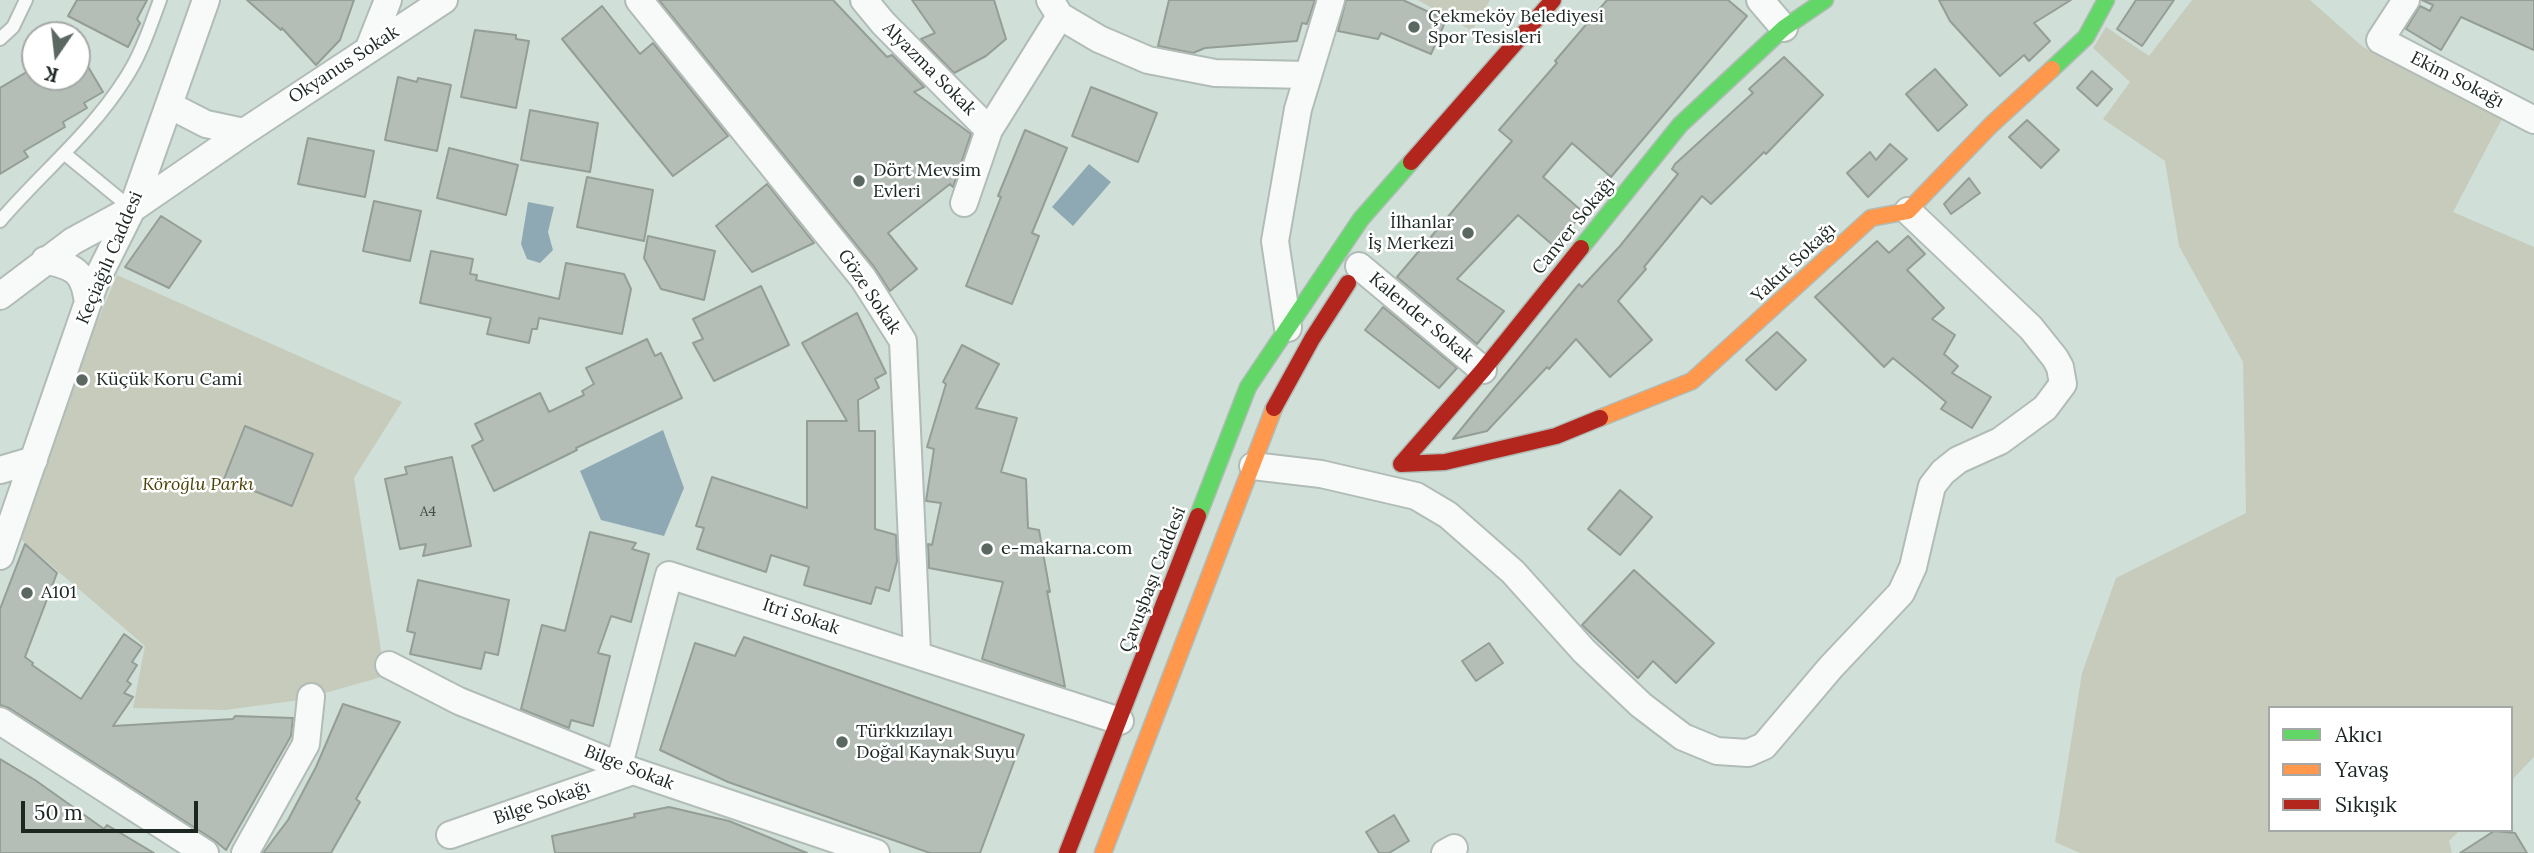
<!DOCTYPE html>
<html>
<head>
<meta charset="utf-8">
<style>
	body { margin:0 }
	#map { position:relative; width:2534px; height:853px; overflow:hidden; background:#d0e0d8; font-family:Lora,serif }
	canvas { display:block }
	.legend { position:absolute; left:2268px; top:706px; width:245px; height:126px; box-sizing:border-box; background:#fff; border:2px solid #a4a9a7; margin:0; padding:9px 12px; list-style:none; font-size:21px; color:#1c2722 }
	.legend li { display:flex; align-items:center; gap:14px; height:35px }
	.legend b { width:35px; border:2px solid #a4a9a7 }
	.north { position:absolute; left:21px; top:21px; width:70px; height:70px; box-sizing:border-box; background:#fff; border:2px solid #a4a9a7; border-radius:50%; rotate:194deg; font-size:19px; font-weight:700; line-height:28px; text-align:center; color:#1c2722 }
	.north::after { content:''; display:block; margin:auto; width:24px; height:32px; background:#5b6862; clip-path:polygon(50% 0,100% 100%,50% 72%,0 100%) }
	.scale { position:absolute; left:21px; top:801px; width:177px; height:32px; box-sizing:border-box; border:4px solid #1c2722; border-top:0; padding-left:9px; font-size:21px; line-height:24px; white-space:nowrap; color:#1c2722; -webkit-text-stroke:5px #fff; paint-order:stroke }
</style>
</head>
<body>
<div id="map">
<canvas width="2534" height="853"></canvas>
<ul class="legend">
<li><b style="height:9px;background:#63d668"></b>Akıcı</li>
<li><b style="height:9px;background:#ff974d"></b>Yavaş</li>
<li><b style="height:9px;background:#b3261e"></b>Sıkışık</li>
</ul>
<div class="north">K</div>
<div class="scale">50 m</div>
</div>
<script>
const ctx = document.querySelector('canvas').getContext('2d');
ctx.lineJoin = 'round';
function fill(path, color) { ctx.fillStyle = color; ctx.fill(path, 'evenodd'); }
function strokePath(path, color, width, dash) { ctx.strokeStyle = color; ctx.lineWidth = width; ctx.lineCap = dash ? 'butt' : 'round'; ctx.setLineDash(dash || []); ctx.stroke(path); }
function write(font, color, halo, rows, align = 'center') {
  ctx.font = font + ' Lora,serif'; ctx.lineWidth = 5; ctx.setLineDash([]); ctx.textBaseline = 'middle'; ctx.strokeStyle = halo; ctx.fillStyle = color; for (const [text, x, y, turn = 0] of rows) {
    ctx.save(); ctx.translate(x, y); ctx.rotate((+turn || 0) * Math.PI / 180); ctx.textAlign = isNaN(turn) ? turn : align; if (halo) ctx.strokeText(text, 0, 0); ctx.fillText(text, 0, 0); ctx.restore();
  }
}
const green = new Path2D(`
	M1418,0H1490L1472,31Z
	M2192,0H2310L2363,47L2502,119L2453,212L2534,247V757L2511,781V708H2270V830H2460L2449,841L2452,853H2080L2055,842L2082,673L2116,578L2246,513L2243,362L2179,246L2165,161L2103,119L2130,82L2093,48L2106,27L2149,56Z
	M117,275L402,402L354,478L385,676L300,700L225,710L133,708L145,646L17,536L59,411Z`);
const water = new Path2D(`
	M1089,164L1111,182L1073,226L1052,207Z
	M528,202L554,207L548,232L553,250L540,263L527,259L521,244Z
	M663,430L684,488L664,536L601,520L580,471Z`);
const building = new Path2D(`
	M77,0H147L137,19L140,23L128,47L68,16Z
	M247,0H354L340,40L316,65L282,28L281,30Z
	M659,0H833L887,57L892,55L924,87L914,92L971,134L953,187L950,184L888,233L917,269L890,291L875,268Z
	M912,0H994L1006,39L986,56L954,73L921,39L935,33Z
	M1169,0H1315L1307,24L1302,23L1297,41L1205,48L1193,53L1158,46Z
	M1346,0H1403L1446,20L1431,54L1381,33L1378,39L1338,31Z
	M1607,0H1728L1747,16L1611,177L1572,143L1543,177L1583,212L1555,247L1518,215L1457,279L1504,311L1477,344L1397,277L1512,141L1499,130L1557,63L1555,61Z
	M1939,0H2071L2034,23L2050,41L2029,61L2024,55L2000,76L1950,21Z
	M2136,0H2174L2142,46L2117,29Z
	M2422,0H2534V50L2461,17L2441,50L2406,29L2420,6L2430,11L2433,5Z
	M602,6L640,54L653,43L728,136L673,176L562,39Z
	M475,30L516,35V39L529,41L516,108L461,97Z
	M77,48L103,92L84,103L87,108L63,122L65,127L24,151L28,157L0,174V88L35,67V77H77Z
	M1784,57L1823,95L1766,154L1764,152L1711,204L1702,196L1644,267L1646,269L1618,301L1652,340L1610,377L1576,339L1549,369L1547,367L1487,431L1453,439L1579,284L1582,287L1620,246L1678,174L1672,169L1675,164L1753,93L1749,89Z
	M1935,69L1967,105L1938,131L1906,94Z
	M2092,71L2112,89L2097,106L2077,88Z
	M398,77L417,82L418,78L451,85L437,151L385,140Z
	M1091,87L1157,113L1138,162L1072,136Z
	M530,110L598,123L590,172L521,160Z
	M2027,120L2059,150L2041,168L2009,137Z
	M1025,130L1067,148L1032,233L1039,236L1012,304L966,286L1001,197L998,196Z
	M308,138L374,151L365,197L298,184Z
	M1890,144L1907,159L1868,197L1847,173L1870,152L1876,160Z
	M449,148L518,165L506,215L437,198Z
	M587,177L653,190L644,241L577,227Z
	M1969,178L1980,193L1951,214L1944,204Z
	M767,184L814,243L752,272L716,226Z
	M374,201L421,211L410,261L363,251Z
	M161,216L201,241L169,288L125,267Z
	M648,236L715,251L704,300L661,289L644,258Z
	M1908,236L1925,254L1907,270L1944,308L1932,319L1955,335L1944,354L1958,366L1952,373L1991,397L1972,428L1941,409L1946,402L1893,358L1884,367L1815,297L1877,241L1889,253Z
	M431,251L473,259L470,274L477,275L476,280L559,299L566,263L624,274L631,289L622,334L539,318L537,329H532L529,343L487,334L491,318L420,303Z
	M761,286L789,345L714,381L693,343L703,339L693,319Z
	M1383,307L1457,368L1439,388L1365,330Z
	M857,313L886,373L875,379L879,388L858,400L859,431H875V529L896,535L897,561L889,591L876,587L871,604L804,585L809,567L771,555L766,572L697,549L704,528L696,526L712,477L807,508V421H847L802,343Z
	M1777,332L1806,360L1776,390L1746,360Z
	M647,339L655,356L661,353L682,398L576,448L577,450L494,491L472,446L483,440L475,424L540,393L549,412L584,395L582,391L594,384L586,368Z
	M962,345L999,364L976,408L1017,418L1001,472L1026,479L1028,528L1039,530L1050,592L1047,591L1065,687L982,659L1003,582L929,568L928,544L932,545L941,503L926,501L934,449L927,447L946,384L943,382Z
	M245,426L313,454L292,506L224,479Z
	M452,457L471,546L423,556L426,544L400,549L385,479L407,474L405,467Z
	M1620,490L1652,517L1620,555L1588,529Z
	M590,532L636,543L632,549L649,554L631,622L611,616L598,653L610,656L593,726L571,720L569,728L521,709L542,625L565,631Z
	M25,544L57,573L25,657L33,663L32,665L81,699L124,634L142,647L132,662L137,665L127,681L131,684L124,693L133,697L113,726L233,719L235,716L293,718L291,736L226,850L214,840L9,708L0,705V609Z
	M1634,570L1714,643L1676,683L1653,661L1638,678L1582,625Z
	M418,580L509,600L498,655L485,652L481,669L410,654L415,633L407,631Z
	M744,637L1024,735L980,853H930L728,782L660,750L695,643L735,656Z
	M1489,643L1503,663L1476,681L1462,661Z
	M343,704L400,722L356,799L360,802L331,853H263L288,820L316,767Z
	M0,759L35,780L104,829L107,825L154,853H0Z
	M669,807L729,821L807,853H555L552,836L635,817L634,814Z
	M1394,815L1409,841L1389,853H1379L1366,832Z
	M2494,831L2515,833L2527,853H2460Z`);
const lane = new Path2D(`
	M0,39L13,27L26,0
	M65,154L132,209
	M0,221C41,173 91,133 125,79C141,55 150,27 160,0`);
const street = new Path2D(`
	M639,0L863,278L903,341L917,653
	M864,0L883,23L989,130L1060,16
	M1050,0L1060,16L1099,39L1148,60L1215,73L1308,75
	M1760,0L1784,28
	M2406,0L2380,40L2534,120
	M369,48L388,0
	M169,105L206,124L244,132
	M964,203L989,130
	M45,260C75,267 84,271 88,303
	M1359,266L1483,370
	M0,296L73,241L132,209L244,132L444,0
	M1288,328L1275,241L1298,109L1331,0
	M1253,466L1321,474L1416,496L1448,515L1513,572L1584,651L1641,705L1683,737L1717,751L1748,753L1764,746L1831,667L1901,593L1913,567L1932,486L1943,472L1958,460L2000,441L2045,408L2063,384L2060,367L2055,358L2031,328L1908,211
	M0,470L34,460
	M0,556L94,285L132,209L206,0
	M389,665L459,701L633,771L876,853
	M0,721L205,853
	M619,765L669,575L1120,721
	M450,835L633,771
	M245,853L306,744L311,697
	M1445,853L1454,848`);
const fast = new Path2D(`
	M2052,69L2086,37L2106,0
	M1581,248L1680,125L1784,28L1825,0
	M1198,516L1248,387L1361,219L1411,162`);
const slow = new Path2D(`
	M1600,418L1692,381L1871,218L1908,211L1991,125L2052,69
	M1103,853L1274,408`);
const jam = new Path2D(`
	M1411,162L1553,0
	M1581,248L1483,370L1401,464L1445,462L1556,436L1600,418
	M1274,408L1312,339L1348,283
	M1067,853L1198,516`);
const markers = [
	[1414,27,7,"#5b6862"],
	[859,181,7,"#5b6862"],
	[1468,233,7,"#5b6862"],
	[82,380,7,"#5b6862"],
	[987,549,7,"#5b6862"],
	[27,593,7,"#5b6862"],
	[842,742,7,"#5b6862"]
];
const numberNames = [
	["A4",428,512]
];
const poiNames = [
	["Çekmeköy Belediyesi",1428,17],
	["Spor Tesisleri",1428,38],
	["Dört Mevsim",873,171],
	["Evleri",873,192],
	["İlhanlar",1454,223,"right"],
	["İş Merkezi",1454,244,"right"],
	["Küçük Koru Cami",96,380],
	["e-makarna.com",1001,549],
	["A101",41,593],
	["Türkkızılayı",856,732],
	["Doğal Kaynak Suyu",856,753]
];
const streetNames = [
	["Okyanus Sokak",344,65,-33],
	["Alyazma Sokak",929,69,45],
	["Ekim Sokağı",2457,80,27],
	["Canver Sokağı",1574,226,-51],
	["Keçiağılı Caddesi",110,258,-67],
	["Yakut Sokağı",1794,263,-43],
	["Göze Sokak",869,292,56],
	["Kalender Sokak",1421,318,40],
	["Çavuşbaşı Caddesi",1153,580,-69],
	["Itri Sokak",801,617,18],
	["Bilge Sokak",629,768,21],
	["Bilge Sokağı",542,803,-19]
];
const parkNames = [
	["Köroğlu Parkı",198,485]
];
fill(green, '#c6cbbb');
fill(water, '#8ea9b3');
fill(building, '#b4beb6');
strokePath(building, '#949d96', 2);
strokePath(lane, '#b1bcb7', 16);
strokePath(street, '#b1bcb7', 30);
strokePath(fast, '#b1bcb7', 19);
strokePath(slow, '#b1bcb7', 19);
strokePath(jam, '#b1bcb7', 19);
strokePath(lane, '#f8faf9', 12);
strokePath(street, '#f8faf9', 26);
strokePath(fast, '#63d668', 16);
strokePath(slow, '#ff974d', 16);
strokePath(jam, '#b3261e', 16);
for (const [x, y, r, color] of markers) { const dot = new Path2D(); dot.arc(x, y, r, 0, 2 * Math.PI); ctx.fillStyle = color; ctx.fill(dot); strokePath(dot, '#fff', 2.5); }
write('14px', '#424d47', null, numberNames);
write('18px', '#1c2722', '#fff', poiNames, 'left');
write('18px', '#1c2722', '#fff', streetNames);
write('italic 18px', '#4a4307', '#fff', parkNames);
</script>
</body>
</html>
